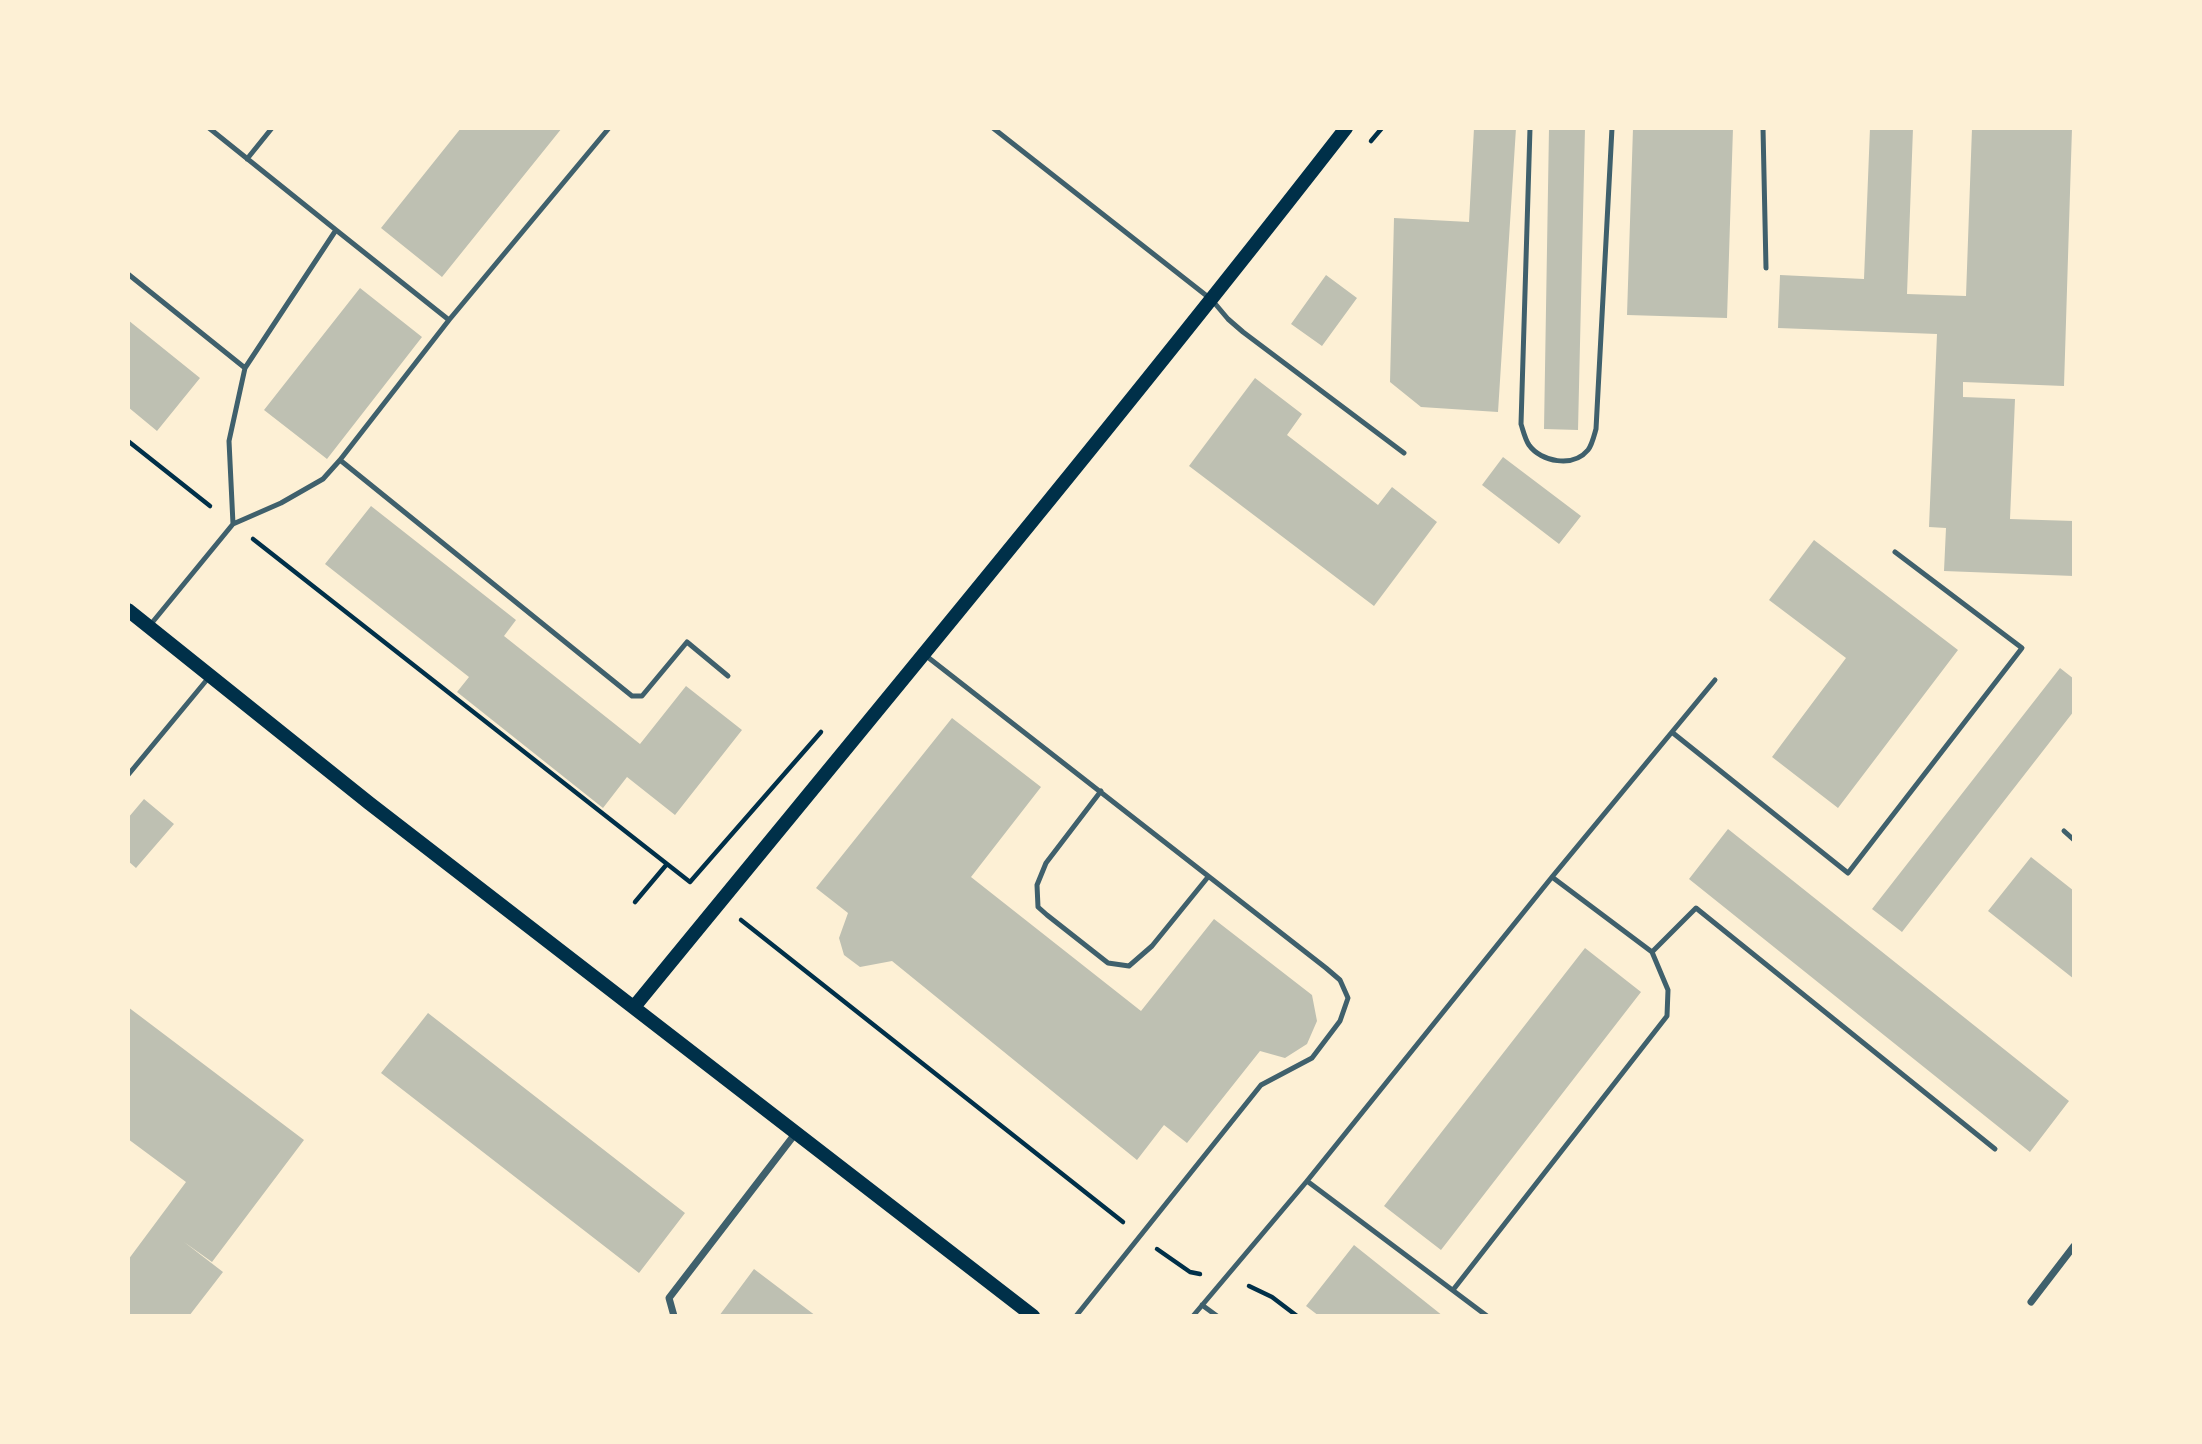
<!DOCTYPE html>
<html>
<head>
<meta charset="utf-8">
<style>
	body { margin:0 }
	#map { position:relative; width:2202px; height:1444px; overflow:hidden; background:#fdf0d5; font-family:Lato,sans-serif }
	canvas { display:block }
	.frame { position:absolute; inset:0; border:130px solid #fdf0d5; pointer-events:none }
</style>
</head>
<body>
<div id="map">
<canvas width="2202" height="1444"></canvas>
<div class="frame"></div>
</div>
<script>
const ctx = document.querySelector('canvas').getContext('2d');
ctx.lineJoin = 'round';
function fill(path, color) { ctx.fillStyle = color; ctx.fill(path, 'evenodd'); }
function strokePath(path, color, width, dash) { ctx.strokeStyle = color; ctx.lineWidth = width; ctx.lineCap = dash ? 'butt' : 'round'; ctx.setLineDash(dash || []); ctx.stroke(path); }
const building = new Path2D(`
	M461,128H562L442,277L381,228Z
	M1474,128H1516L1498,412L1421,407L1390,382L1394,218L1469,222Z
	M1549,128H1585L1578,430L1544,429Z
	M1633,128H1733L1727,318L1627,315Z
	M1870,128H1913L1907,294L1966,296L1972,128H2072L2064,386L1963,382V397L2015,399L2010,519L2074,521V576L1944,571L1946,528L1929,527L1937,334L1778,328L1780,275L1864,279Z
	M1326,275L1357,298L1322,346L1291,324Z
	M360,288L422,337L327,459L264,410Z
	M128,320L200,378L157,431L128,407Z
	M1255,378L1302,414L1287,435L1378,505L1392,487L1437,522L1374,606L1189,466Z
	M1503,457L1581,516L1559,544L1482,485Z
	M371,506L516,620L504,636L640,744L686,686L742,730L675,815L627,777L603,808L457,692L469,677L325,564Z
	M1814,540L1958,650L1838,808L1772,757L1846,658L1769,600Z
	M2060,668L2074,679V711L1902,932L1872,909Z
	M952,718L1041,787L971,877L1141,1011L1214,919L1312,995L1317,1021L1307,1044L1285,1058L1260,1051L1187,1143L1164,1125L1137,1160L892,961L860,967L844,955L839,938L848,913L816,888Z
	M144,799L174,824L136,868L128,861V818Z
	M1728,829L2069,1101L2030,1152L1689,879Z
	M2031,857L2074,891V979L1988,911Z
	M1585,948L1641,992L1441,1250L1384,1206Z
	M128,1007L304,1140L212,1262L184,1242L223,1272L189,1316H128V1260L186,1182L128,1139Z
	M428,1013L685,1213L639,1273L381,1073Z
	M1354,1245L1443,1316H1319L1306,1306Z
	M754,1269L816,1316H719Z`);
const path = new Path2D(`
	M1371,141L1382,128
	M128,441L210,506
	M253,539L690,882L821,732
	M635,902L667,864
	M741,920L1123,1222
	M1157,1249L1190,1272L1200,1274
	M1249,1286L1272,1297L1297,1316`);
const service = new Path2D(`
	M993,128L1212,300L1228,319L1243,332L1404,453
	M1530,128L1521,424C1523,430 1525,439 1529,445C1541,462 1573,468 1588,450C1592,445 1594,436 1596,429L1612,128
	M1763,128L1766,268
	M247,159L272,128
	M336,230L449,320
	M128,274L245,368
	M340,460L449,320L609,128
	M233,524L281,503L323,479L340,460L632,696H642L687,642L728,676
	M151,624L233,524L229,441L245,368L336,230L209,128
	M925,655L1326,968L1340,980L1348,998L1340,1021L1312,1058L1261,1085L1076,1316
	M1673,733L1848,873L2022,648L1895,552
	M128,775L210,676
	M1101,791L1046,863L1037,885L1038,907L1047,915L1108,963L1129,966L1152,946L1208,877
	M2064,831L2074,840
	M1652,952L1696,908L1995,1149
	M1307,1181L1487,1316
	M1453,1290L1667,1016L1668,990L1652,952L1552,877
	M1202,1305L1217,1316
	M1193,1316L1307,1181L1552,877L1715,680`);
const minor = new Path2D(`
	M2031,1302L2074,1246
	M674,1316L669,1298L795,1134`);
const secondary = new Path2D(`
	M128,610L369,803L1033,1316
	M634,1007C873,715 1115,425 1346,128`);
fill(building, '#bec0b2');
strokePath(path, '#003049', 4.5);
strokePath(service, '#3f606c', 5);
strokePath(minor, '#3f606c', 7);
strokePath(secondary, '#003049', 14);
</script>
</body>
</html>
